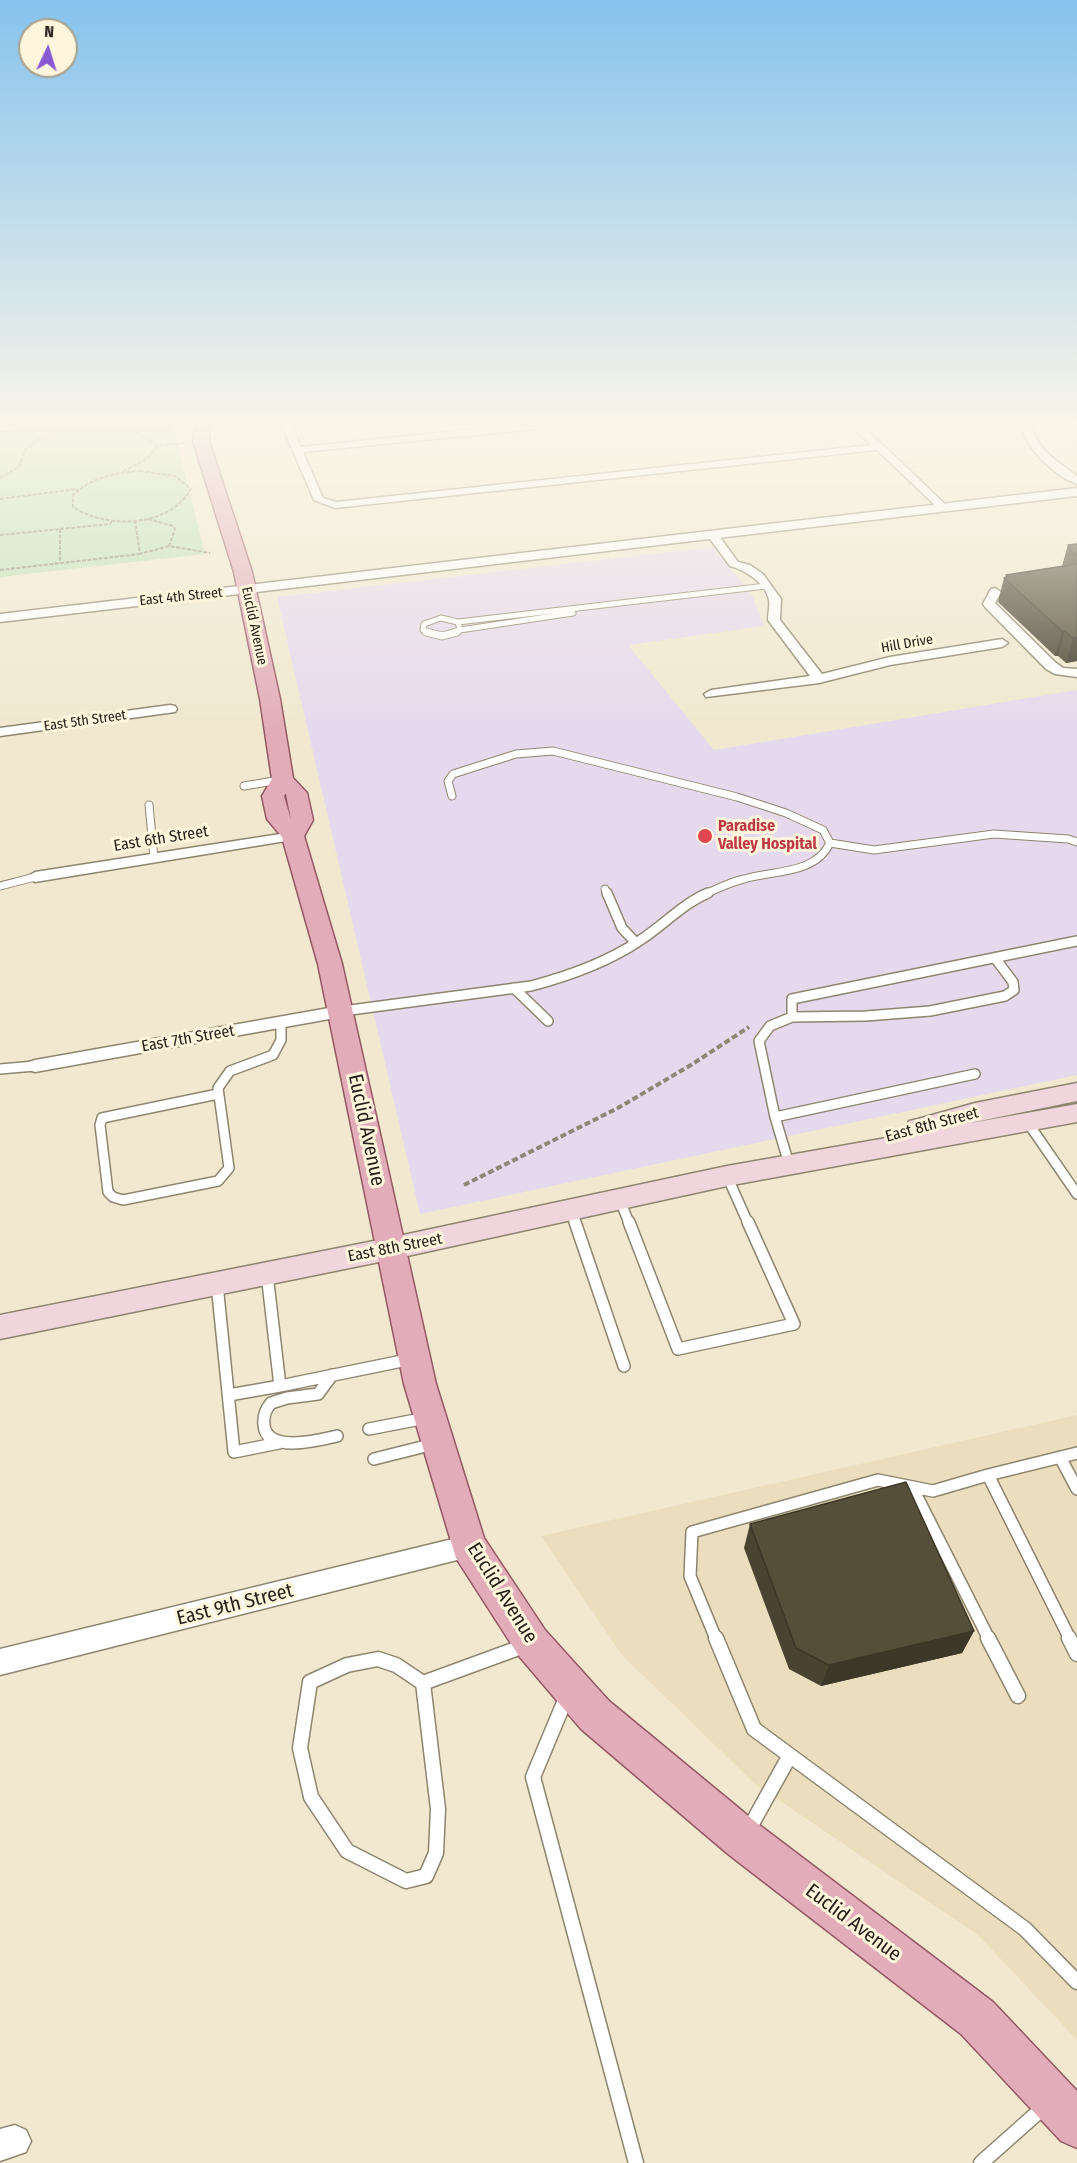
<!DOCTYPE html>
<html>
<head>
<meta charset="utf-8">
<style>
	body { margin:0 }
	#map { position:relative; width:1077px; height:2163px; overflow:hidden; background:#f1e8cf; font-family:"Fira Sans Condensed",sans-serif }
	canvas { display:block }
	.north { position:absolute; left:18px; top:18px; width:60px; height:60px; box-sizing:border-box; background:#fef5dc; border:2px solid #a7a08e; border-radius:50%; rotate:4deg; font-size:16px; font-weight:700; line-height:24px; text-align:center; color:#252118 }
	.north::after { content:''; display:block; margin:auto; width:21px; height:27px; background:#8959d2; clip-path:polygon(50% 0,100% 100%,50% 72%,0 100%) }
</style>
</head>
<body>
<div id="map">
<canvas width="1077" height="2163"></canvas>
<div class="north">N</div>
</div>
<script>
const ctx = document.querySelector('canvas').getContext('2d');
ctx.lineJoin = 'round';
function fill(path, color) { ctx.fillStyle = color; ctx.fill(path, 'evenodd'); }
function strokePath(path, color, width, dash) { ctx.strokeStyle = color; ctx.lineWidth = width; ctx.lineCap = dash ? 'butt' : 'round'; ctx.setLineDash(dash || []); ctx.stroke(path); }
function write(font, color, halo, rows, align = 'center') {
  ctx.font = font + ' "Fira Sans Condensed",sans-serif'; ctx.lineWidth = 6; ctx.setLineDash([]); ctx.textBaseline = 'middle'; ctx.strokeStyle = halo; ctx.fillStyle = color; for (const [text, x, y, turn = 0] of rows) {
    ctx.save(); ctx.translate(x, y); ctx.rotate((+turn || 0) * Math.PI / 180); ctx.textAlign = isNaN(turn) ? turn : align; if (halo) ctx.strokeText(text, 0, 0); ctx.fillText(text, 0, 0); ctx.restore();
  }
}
const built = new Path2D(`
	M1077,1415V2040L978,1935L755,1784L622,1655L541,1536Z`);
const medical = new Path2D(`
	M713,547L752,595L764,626L628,645L714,750L1077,690V1075L420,1214L277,597Z`);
const green = new Path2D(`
	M62,426H173L205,554L0,577V432Z`);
const pathFar1 = new Path2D(`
	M87,428L134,431L157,446L184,443
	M150,439L160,432L159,426
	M123,471L147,459L157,446
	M140,471L175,476L191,489C169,528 107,529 73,507V495C92,477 115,473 140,471Z
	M0,478L19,467L26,449L40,439L56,434L87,428V426
	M0,499L77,489
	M148,519L173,526L175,529L169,546L210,553
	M135,520L140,554L169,546
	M60,529V563
	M0,535L110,524L112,521
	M0,570L140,554`);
const path = new Path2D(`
	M464,1185L618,1108L691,1065L749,1027`);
const serviceFar4 = new Path2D(`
	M458,622L766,586
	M460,630L573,613
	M429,633L423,630L424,624L441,618L458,622L460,630L454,633`);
const serviceFar3 = new Path2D(`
	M426,632L442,636L457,632
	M244,786L280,780
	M452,796L448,781L453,774L516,754L553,751L737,797L786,813L823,830L830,843C815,875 773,870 744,879C730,882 717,889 705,894
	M149,805L154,858
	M830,843L874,850L994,834L1068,839L1077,842
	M0,886L35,877
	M605,889L607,894`);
const serviceFar2 = new Path2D(`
	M607,893L622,928L636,943
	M514,988L548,1021
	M343,1011L531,986C569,976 606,963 639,941C663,926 682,904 708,893
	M792,1017V999L1077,941
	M0,1069L35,1066
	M218,1094L102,1118L100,1125L108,1192L113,1197L123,1200L218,1181L229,1168L218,1088L230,1071L273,1055L281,1040V1022
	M775,1117L975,1074
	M1028,1123L1077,1194
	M789,1164L775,1117L759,1041L770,1026L792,1017L866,1016L930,1011L1005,996L1014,990L1013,982L995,958
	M727,1176L748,1223
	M620,1200L629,1223
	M571,1211L575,1223`);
const serviceFar1 = new Path2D(`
	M575,1222L624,1366
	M629,1222L678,1349L794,1324L748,1222
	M267,1274L280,1386L412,1359
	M217,1284L234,1452L279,1443
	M332,1375L318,1394L287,1398L271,1403C265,1410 263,1416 264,1425C266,1454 320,1440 337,1436
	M229,1395L280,1386
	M369,1429L426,1418
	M1060,1457L1077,1489
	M374,1459L434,1444
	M912,1487L989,1639
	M716,1639L690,1576L692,1532L878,1480L933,1491L988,1475
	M1070,1639L988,1475L1077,1453`);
const service = new Path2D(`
	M716,1638L754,1729L1025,1929L1077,1982
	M988,1638L1018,1696
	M1069,1638L1077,1654
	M378,1659L396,1665L423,1683L438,1809L436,1853L426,1876L406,1881L347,1851L311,1797L300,1748L310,1682L347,1665Z
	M423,1683L524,1646
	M566,1698L533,1777L636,2163
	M749,1829L789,1757
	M981,2163L1044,2107`);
const minor = new Path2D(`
	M0,426H26L21,429L0,431Z
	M282,426H292L301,447L505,426H541L536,429L303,452L323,498L336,502L871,445L852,426H863L948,507L943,510L939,509L877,450L335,508L314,500Z
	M1022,426H1032C1036,450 1059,462 1077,476V484C1056,477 1025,448 1022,426Z
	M713,532L717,533L738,562L750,565L763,574L781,599L780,620L822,674L890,657L1002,639L1008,643L1002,647L890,665L819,683L706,697L704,694L711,690L810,676L768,620C768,614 770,606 769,600C766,583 745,570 730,566L707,535Z
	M995,588L1001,592L995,603L1056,663L1063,668L1077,669V677L1055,674L1046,669L985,607L983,604L991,589Z
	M170,705L175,706L177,709L175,712L0,736V728Z
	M293,832L298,833L300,836L298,839L35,882L27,877L35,872Z
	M340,1006L346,1008L349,1012L346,1016L35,1072L29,1070L26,1066L29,1062L35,1060Z
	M469,1535L477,1538L481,1546L477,1554L469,1557L0,1675V1649Z
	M15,2125L26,2130L31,2141L26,2152L0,2161V2129Z`);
const tertiary = new Path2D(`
	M1077,488V496L0,622V614Z`);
const secondary = new Path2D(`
	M1077,1083V1101L965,1124L1077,1104V1122L727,1186L389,1260L0,1339V1315L389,1238L727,1166L909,1134L906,1128L909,1121L918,1119L975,1103Z`);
const primary = new Path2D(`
	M196,426H210L209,441L252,572L280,699L293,778L307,793L313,820L304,836L342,964L436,1384L484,1538L545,1630L609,1701L758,1824L993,2002L1077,2091V2148L1061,2141L961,2034L728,1854L581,1729L519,1656L456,1558L404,1384L318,964L282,837L267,819L262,796L272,779L260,699L234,572L193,441ZM285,794H286L291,820L284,796Z`);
const wall = new Path2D(`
	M1077,544V661L1066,663L1058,656H1055L998,602L1004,578H1005L1006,575L1062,566L1068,545Z
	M750,1524L974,1631L962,1653L821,1686L789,1669L744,1548Z`);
const shadedWall = new Path2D(`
	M1062,631H1065L1058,656H1055Z
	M1077,637V661L1066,663L1073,638Z
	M974,1631L962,1653L821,1686L829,1665Z`);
const building = new Path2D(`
	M1077,544V556L1068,548H1071L1068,545Z
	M1077,564V637L1073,638L1065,631H1062L1004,578L1008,577L1006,575Z
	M906,1482L974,1631L829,1665L796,1648L750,1524Z`);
const markers = [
	[705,836,8,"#e0444e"]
];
const farStreetnames = [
	["East 4th Street",181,597,-6],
	["Euclid Avenue",254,626,78],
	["Hill Drive",907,644,-10],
	["East 5th Street",85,721,-8]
];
const healthNames = [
	["Paradise",718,827],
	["Valley Hospital",718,845]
];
const streetNames = [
	["East 6th Street",161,839,-9],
	["East 7th Street",188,1039,-10],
	["East 8th Street",932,1125,-15],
	["East 8th Street",395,1248,-11]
];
const nearStreetnames = [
	["Euclid Avenue",366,1130,78],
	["Euclid Avenue",502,1593,58],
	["East 9th Street",235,1605,-14],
	["Euclid Avenue",853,1923,37]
];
fill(built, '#eadebe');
fill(medical, '#e6d9ed');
fill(green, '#bde0b6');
strokePath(serviceFar4, '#8d856e', 7);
strokePath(serviceFar3, '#8d856e', 9);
strokePath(serviceFar2, '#8d856e', 12);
strokePath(serviceFar1, '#8d856e', 14);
strokePath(service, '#8d856e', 17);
strokePath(minor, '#8d856e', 3);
strokePath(tertiary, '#8d856e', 3);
strokePath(secondary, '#8d856e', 3);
strokePath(primary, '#935863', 3);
strokePath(pathFar1, '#8d8776', 2, [4, 1.5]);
strokePath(path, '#8d8776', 4, [6, 3]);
strokePath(serviceFar4, '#fff', 5);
strokePath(serviceFar3, '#fff', 7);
strokePath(serviceFar2, '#fff', 9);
strokePath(serviceFar1, '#fff', 11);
strokePath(service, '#fff', 14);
fill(minor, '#fff');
fill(tertiary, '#fff');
fill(secondary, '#f0d6dc');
fill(primary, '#e2adb9');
fill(wall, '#494330');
fill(shadedWall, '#3c3727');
fill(building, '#554e38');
strokePath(building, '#3c3727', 1.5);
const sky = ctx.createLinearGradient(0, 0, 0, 729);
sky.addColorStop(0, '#86c3ed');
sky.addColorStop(0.58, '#f9f5e9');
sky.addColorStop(1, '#f9f5e900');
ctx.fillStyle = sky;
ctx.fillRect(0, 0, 1077, 729);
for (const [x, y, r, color] of markers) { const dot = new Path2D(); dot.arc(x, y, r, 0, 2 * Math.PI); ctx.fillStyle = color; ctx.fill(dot); strokePath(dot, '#fef5dc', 2); }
write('14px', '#252118', '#fef5dc', farStreetnames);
write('bold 16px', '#be3a42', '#fef5dc', healthNames, 'left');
write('16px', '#252118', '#fef5dc', streetNames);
write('20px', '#252118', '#fef5dc', nearStreetnames);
</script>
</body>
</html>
